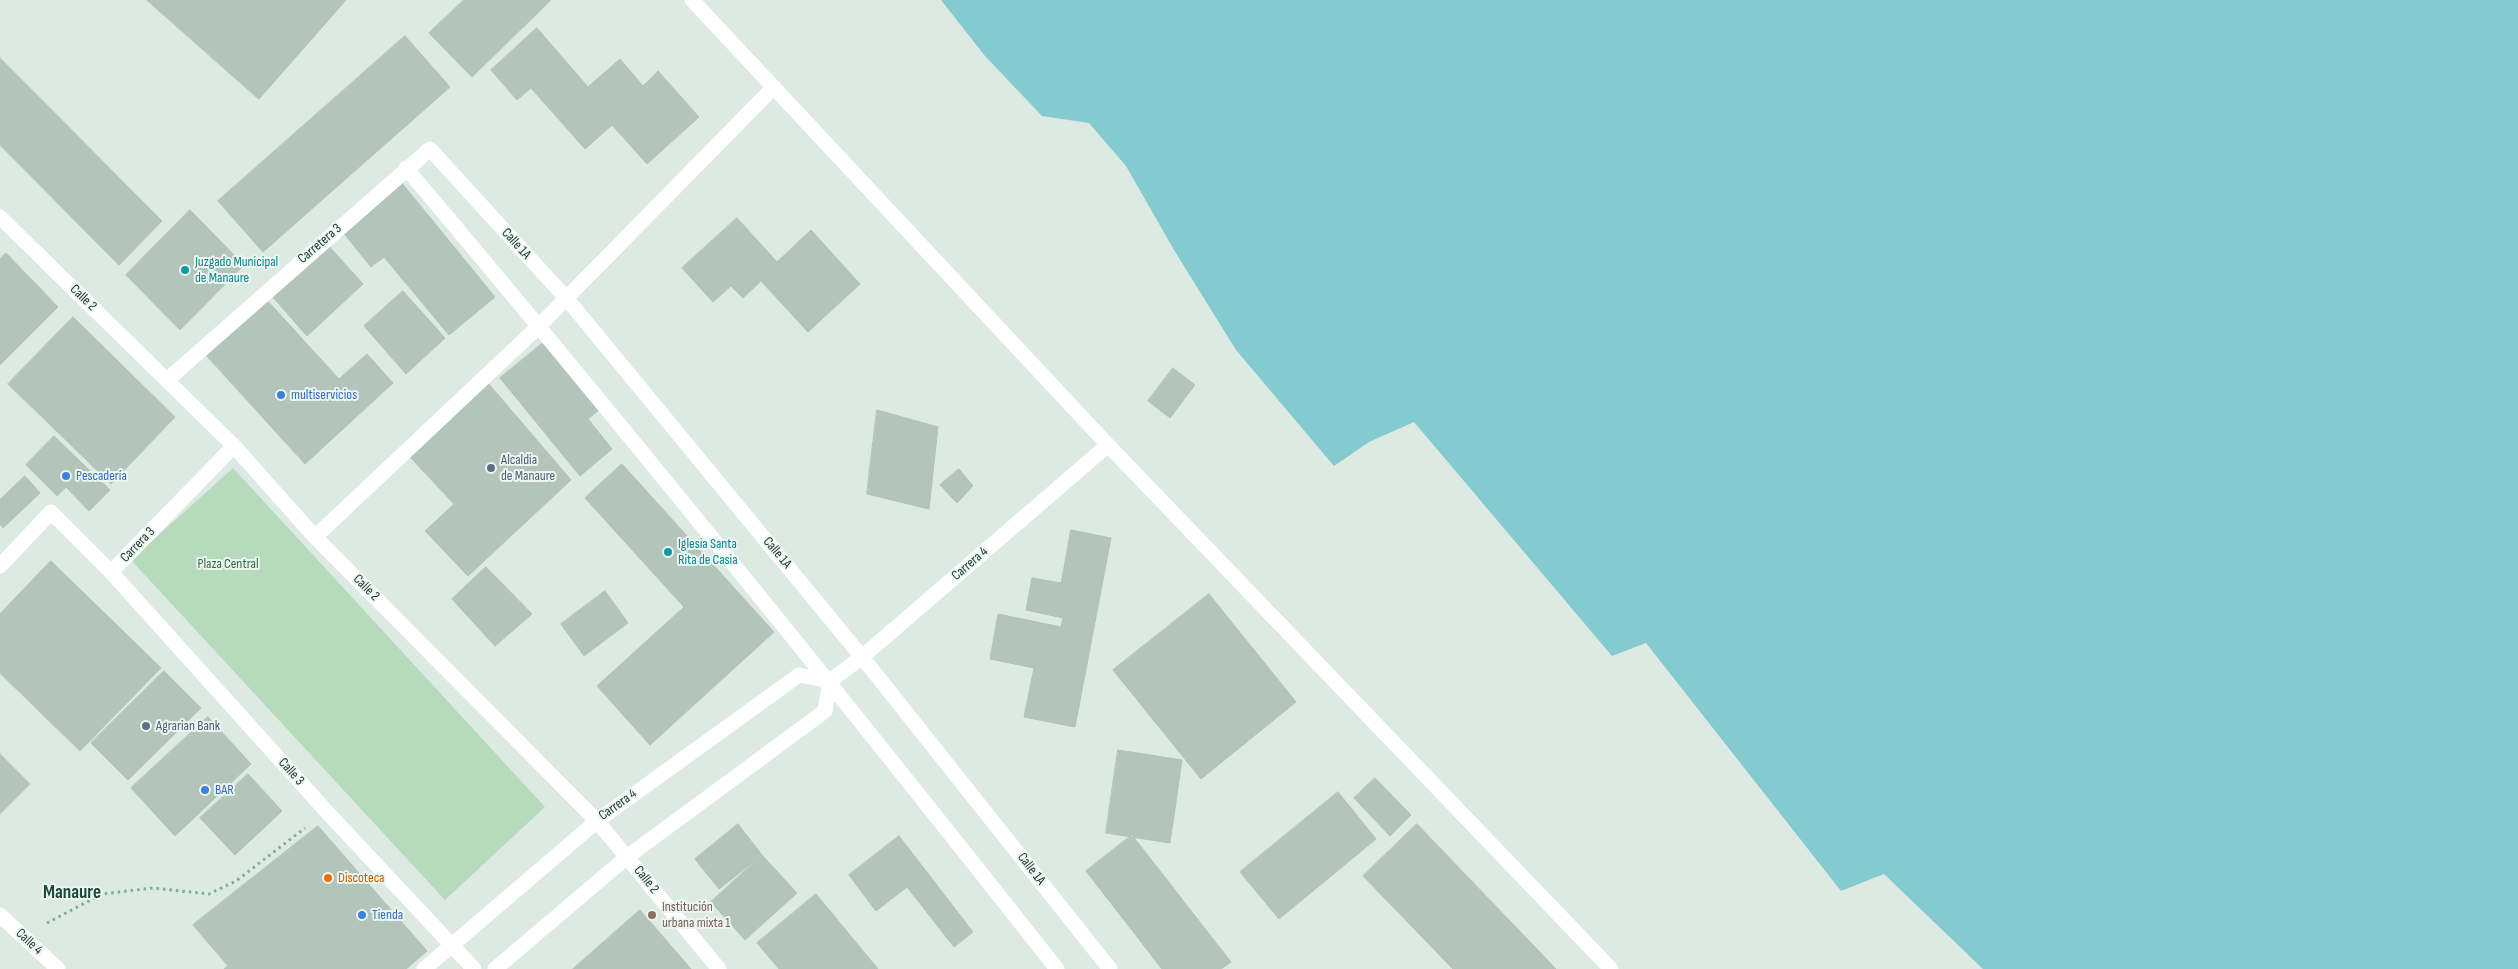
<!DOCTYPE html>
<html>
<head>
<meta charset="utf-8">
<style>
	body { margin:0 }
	canvas { display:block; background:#dde9e3 }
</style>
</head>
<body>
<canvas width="2518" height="969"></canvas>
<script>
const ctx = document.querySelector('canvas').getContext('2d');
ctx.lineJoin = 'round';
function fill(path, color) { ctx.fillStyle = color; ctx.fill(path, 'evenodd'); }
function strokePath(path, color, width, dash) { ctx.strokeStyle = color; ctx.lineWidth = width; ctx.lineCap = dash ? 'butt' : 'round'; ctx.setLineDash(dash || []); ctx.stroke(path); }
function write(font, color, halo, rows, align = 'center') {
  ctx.font = font + ' "Sofia Sans Condensed",sans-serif'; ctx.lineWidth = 4; ctx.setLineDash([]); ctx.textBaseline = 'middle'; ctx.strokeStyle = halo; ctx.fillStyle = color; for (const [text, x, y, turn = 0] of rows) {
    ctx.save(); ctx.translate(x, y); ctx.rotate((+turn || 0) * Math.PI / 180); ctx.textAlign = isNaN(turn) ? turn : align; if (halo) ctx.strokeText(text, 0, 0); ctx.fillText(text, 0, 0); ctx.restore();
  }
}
const green = new Path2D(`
	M233,468L545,807L445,900L131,560Z`);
const water = new Path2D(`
	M941,0H2518V969H1983L1884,874L1841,891L1646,643L1612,656L1414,422L1369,442L1334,466L1236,350L1174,250L1126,166L1089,123L1042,116L985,56Z`);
const building = new Path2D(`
	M147,0H346L259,99Z
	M464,0H551L472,77L429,33Z
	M537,28L588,87L620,59L643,86L658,71L699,117L647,164L612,125L585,149L531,88L517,100L491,70Z
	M405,36L450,87L263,252L218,201Z
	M0,58L162,221L119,265L0,145Z
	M401,182L495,297L449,335L384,257L371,267L342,231Z
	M190,210L244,265L180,330L126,275Z
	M737,218L777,262L811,230L860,284L808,332L761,281L743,298L731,286L713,302L682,268Z
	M327,244L363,284L307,336L271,295Z
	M6,253L58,307L0,365V259Z
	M403,291L445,338L406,374L364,326Z
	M264,297L339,379L367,354L393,383L305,464L204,353Z
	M73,317L175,417L111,484L8,384Z
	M543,343L599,410L588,419L612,449L580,476L500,378Z
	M1173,368L1195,385L1170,418L1148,401Z
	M488,383L571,480L468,576L425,531L454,504L410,457Z
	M877,410L938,427L929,509L867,494Z
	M54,436L110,490L89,511L66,487L57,496L26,465Z
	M622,464L774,632L650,745L597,686L684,607L585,498Z
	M959,469L973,486L957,503L940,485Z
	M25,476L40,493L3,528L0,524V500Z
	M1071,530L1111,538L1075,727L1024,717L1034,668L990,659L998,614L1061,627L1063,618L1026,610L1032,578L1061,583Z
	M51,561L161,668L80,751L0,673V614Z
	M486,567L532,614L495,646L452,599Z
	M605,591L628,623L584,656L561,624Z
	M1209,594L1296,702L1201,779L1113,670Z
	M164,671L201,708L128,780L91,743Z
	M208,717L251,764L175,836L131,788Z
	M1118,750L1182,760L1170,843L1106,833Z
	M0,754L30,784L0,814Z
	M248,774L282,811L235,855L200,818Z
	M1375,778L1411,815L1390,836L1354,798Z
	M1338,792L1376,839L1279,919L1240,872Z
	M738,824L762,855L719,889L695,859Z
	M1417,824L1556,969H1453L1363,876Z
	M318,826L427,951L406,969H224L228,966L193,925Z
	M1132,835L1231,962L1221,969H1162L1086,871Z
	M899,836L973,932L954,947L907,887L876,911L849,875Z
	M762,855L797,893L745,940L711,902Z
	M816,894L878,969H779L757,943Z
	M640,910L691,969H573Z`);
const path = new Path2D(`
	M47,923L102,894L153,888L209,894L236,881L305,828`);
const minor = new Path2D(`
	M692,0L1108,445L1611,969
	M406,168C628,431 844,699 1057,969
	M0,217L234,446L315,537L597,821L719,969
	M167,380L430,149L567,299L862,657L1110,969
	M315,537L539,326L774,87
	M0,566L51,512L111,572L327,812L474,969
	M111,572L234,446
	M0,915L58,969
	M424,969L597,821L799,675L830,681
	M495,969L627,857L825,711L830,681L862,657L1108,445`);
const markers = [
	[185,270,5,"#0f9aa8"],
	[281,395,5,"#3f7fe0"],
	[491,468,5,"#5c6f8a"],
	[66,476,5,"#3f7fe0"],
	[668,552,5,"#0f9aa8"],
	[146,726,5,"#5c6f8a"],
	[205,790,5,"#3f7fe0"],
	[328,878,5,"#e8710a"],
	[362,915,5,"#3f7fe0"],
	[652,915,5,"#8d6e63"]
];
const streetNames = [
	["Carretera 3",320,244,-41],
	["Calle 1A",516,244,48],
	["Calle 2",83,298,44],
	["Carrera 3",138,545,-46],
	["Calle 1A",777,553,50],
	["Carrera 4",970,564,-41],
	["Calle 2",366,588,45],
	["Calle 3",291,772,48],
	["Carrera 4",618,805,-36],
	["Calle 1A",1031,869,52],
	["Calle 2",646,880,51],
	["Calle 4",29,942,43]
];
const cultureNames = [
	["Juzgado Municipal",195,262],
	["de Manaure",195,278],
	["Iglesia Santa",678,544],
	["Rita de Casia",678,560]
];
const shopNames = [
	["multiservicios",291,395],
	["Pescadería",76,476],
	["BAR",215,790],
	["Tienda",372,915]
];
const serviceNames = [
	["Alcaldia",501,460],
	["de Manaure",501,476],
	["Agrarian Bank",156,726]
];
const parkNames = [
	["Plaza Central",228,564]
];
const foodNames = [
	["Discoteca",338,878]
];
const educationNames = [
	["Institución",662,907],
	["urbana mixta 1",662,923]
];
const districtNames = [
	["Manaure",72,893]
];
fill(green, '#b6dbbc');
fill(water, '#84cacf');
fill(building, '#b3c4bb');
strokePath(building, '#b0c2b9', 1);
strokePath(path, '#7ead9a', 3, [2.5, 4]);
strokePath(minor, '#fff', 15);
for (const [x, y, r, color] of markers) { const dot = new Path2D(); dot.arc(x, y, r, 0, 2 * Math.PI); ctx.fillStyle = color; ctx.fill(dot); strokePath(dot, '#edf6f1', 2); }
write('14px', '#1f382f', '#edf6f1', streetNames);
write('14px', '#0d838f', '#edf6f1', cultureNames, 'left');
write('14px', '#366cbe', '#edf6f1', shopNames, 'left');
write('14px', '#4e5e75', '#edf6f1', serviceNames, 'left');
write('14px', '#2a6e3e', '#edf6f1', parkNames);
write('14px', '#c56008', '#edf6f1', foodNames, 'left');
write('14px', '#785e54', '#edf6f1', educationNames, 'left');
write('bold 19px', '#1c493a', '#edf6f1', districtNames);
</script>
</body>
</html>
